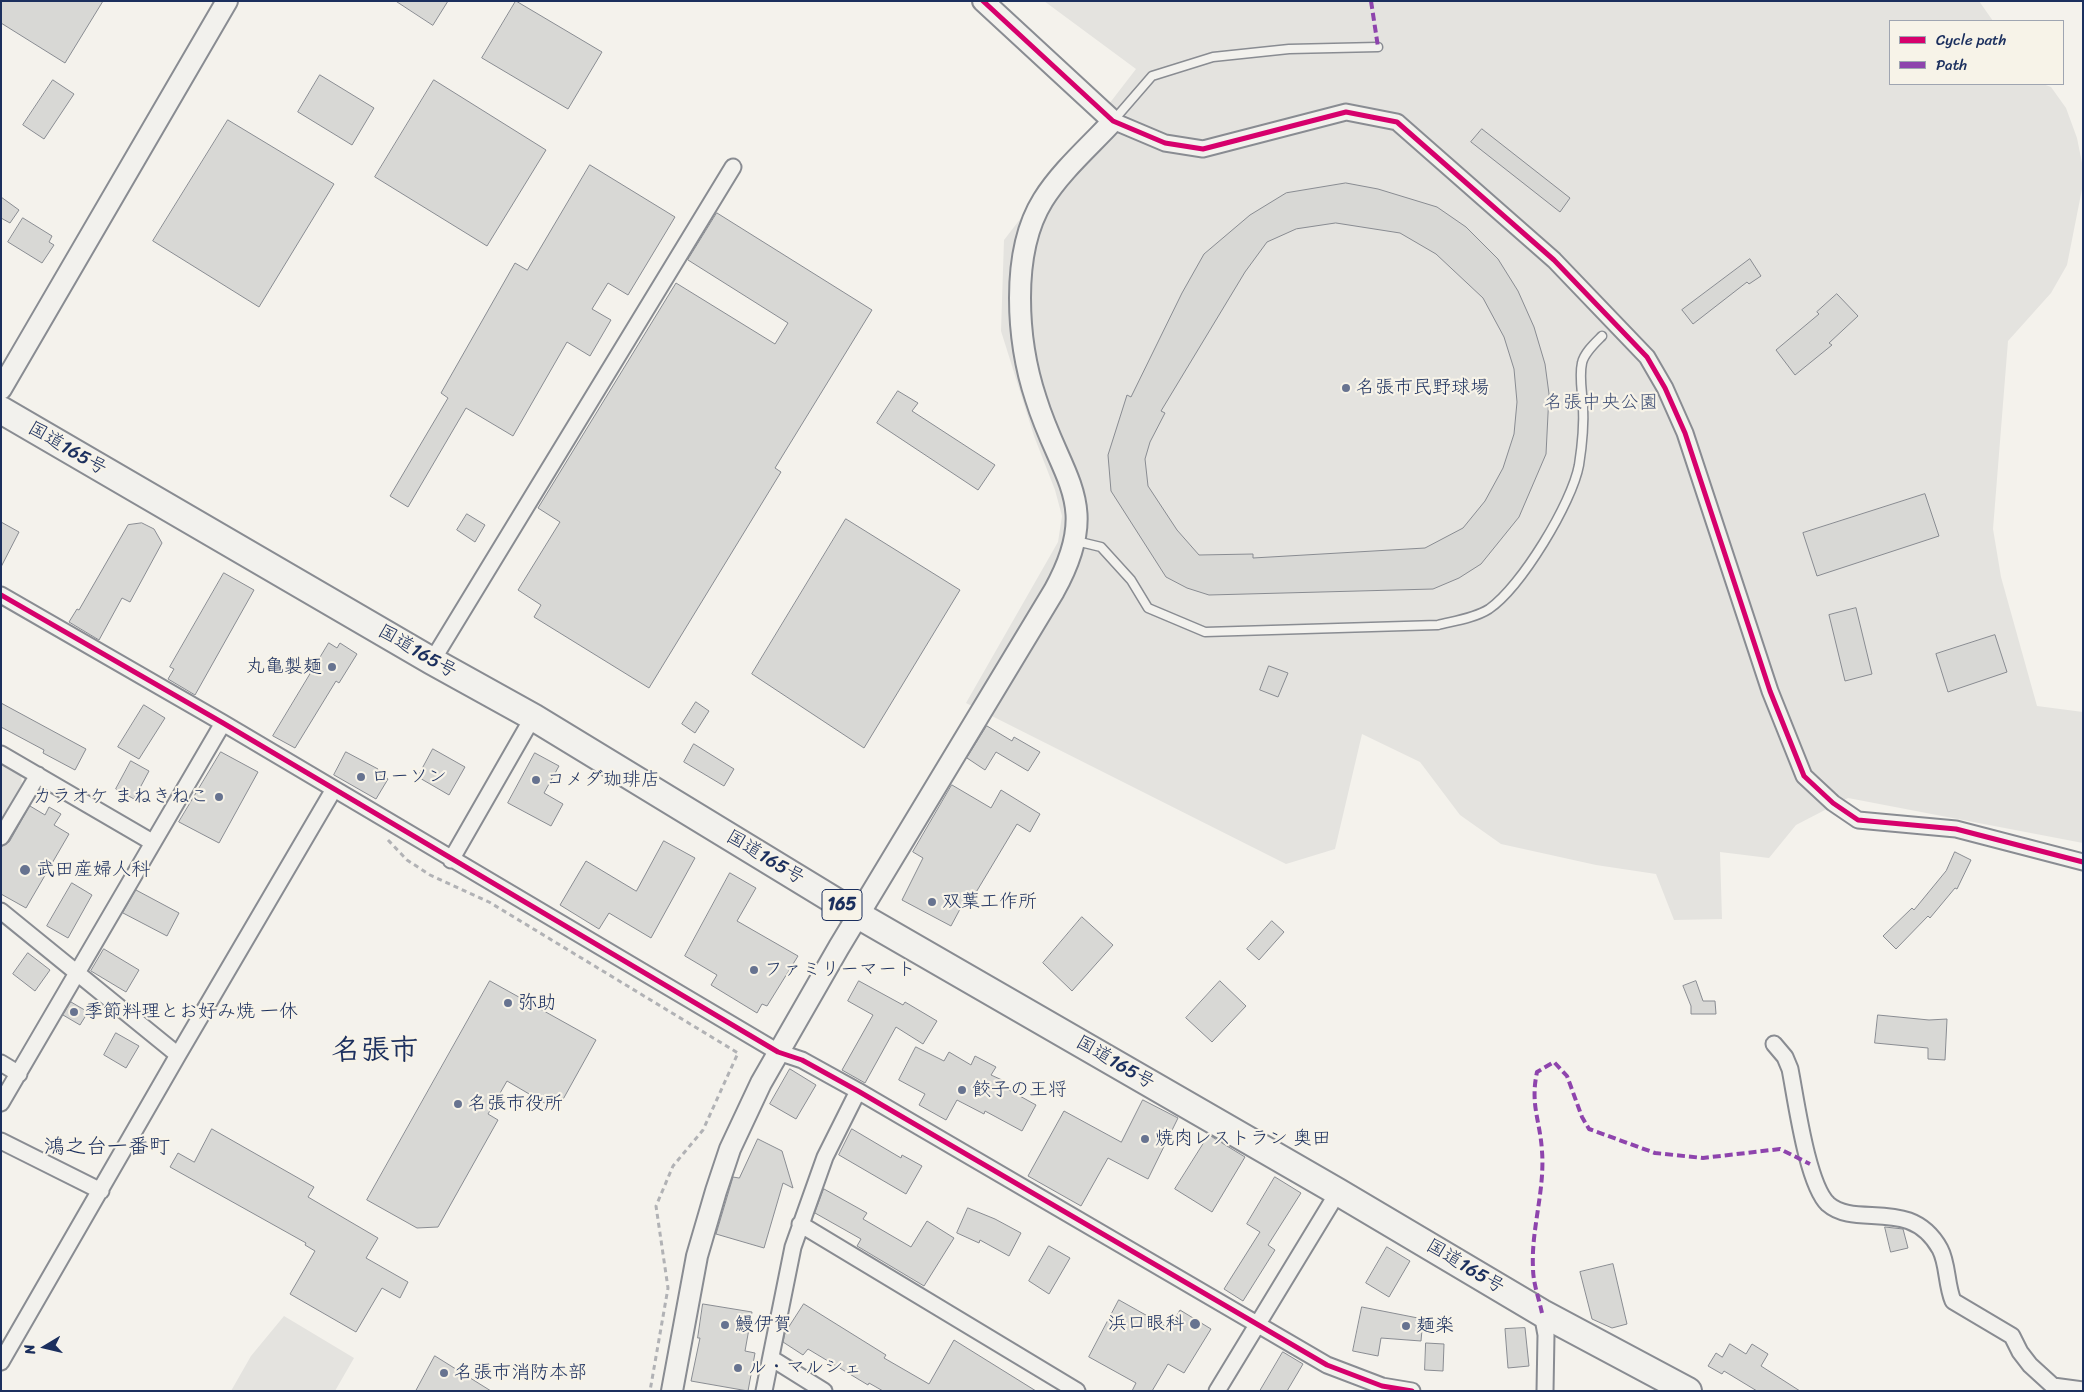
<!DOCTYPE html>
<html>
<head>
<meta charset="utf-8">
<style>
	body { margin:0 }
	#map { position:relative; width:2084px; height:1392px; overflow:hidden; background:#f4f2ec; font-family:Sriracha,sans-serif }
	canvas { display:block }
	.frame { position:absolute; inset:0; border:2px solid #1b2f5e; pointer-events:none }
	.legend { position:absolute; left:1889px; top:20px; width:175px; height:65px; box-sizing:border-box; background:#f7f3e8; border:1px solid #9fa5b1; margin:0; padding:6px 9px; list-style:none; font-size:15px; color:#1b2f5e }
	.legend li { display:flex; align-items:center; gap:10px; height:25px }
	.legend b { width:25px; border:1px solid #9fa5b1 }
	.north { position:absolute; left:20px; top:1322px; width:50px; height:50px; -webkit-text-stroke:4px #f7f3e8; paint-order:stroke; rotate:261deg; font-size:14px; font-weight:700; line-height:20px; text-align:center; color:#1b2f5e }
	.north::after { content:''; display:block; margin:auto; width:18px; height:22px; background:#1b2f5e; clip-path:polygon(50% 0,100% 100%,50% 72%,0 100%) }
</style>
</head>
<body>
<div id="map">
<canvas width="2084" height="1392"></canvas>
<div class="frame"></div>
<ul class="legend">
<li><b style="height:6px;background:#d6006c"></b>Cycle path</li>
<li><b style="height:6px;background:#8e44ad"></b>Path</li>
</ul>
<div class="north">N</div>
</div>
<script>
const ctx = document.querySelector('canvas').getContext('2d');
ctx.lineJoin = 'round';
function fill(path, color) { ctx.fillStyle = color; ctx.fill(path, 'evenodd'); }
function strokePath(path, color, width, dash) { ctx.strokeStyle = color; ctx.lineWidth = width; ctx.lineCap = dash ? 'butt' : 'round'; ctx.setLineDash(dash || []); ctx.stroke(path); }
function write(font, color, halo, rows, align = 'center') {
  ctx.font = font + ' Sriracha,"Klee One",sans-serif'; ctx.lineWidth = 4.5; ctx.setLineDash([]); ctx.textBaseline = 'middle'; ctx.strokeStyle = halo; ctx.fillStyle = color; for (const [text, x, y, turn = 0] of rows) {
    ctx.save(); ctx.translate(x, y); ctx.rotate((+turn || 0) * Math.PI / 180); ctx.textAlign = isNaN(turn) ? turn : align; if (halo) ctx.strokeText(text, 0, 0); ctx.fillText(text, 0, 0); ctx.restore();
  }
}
const built = new Path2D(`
	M1044,1H1979L1993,21H1890V84H2043L2051,87L2066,108L2077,138L2083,168V184L2067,265L2051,293L2008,341L1993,529L2001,577L2037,706L2083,712V843L1848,798L1796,825L1769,858L1720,852L1722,919L1674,920L1656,874L1596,865L1501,844L1460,815L1420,762L1362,734L1335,849L1286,864L966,703L1058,542L1062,516L1055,490L1034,436L1001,331L1004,240L1136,69Z
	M1,762L21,773L22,787L1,823Z
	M284,1316L354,1358L335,1391H231L251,1356Z`);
const building = new Path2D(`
	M1,1H103L65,63L1,23Z
	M396,1H448L433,25Z
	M516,1L602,52L568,109L482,58Z
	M320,75L374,108L352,145L298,112Z
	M53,80L74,94L44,139L23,125Z
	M434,80L546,150L487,246L375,177Z
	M228,120L334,184L259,307L153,241Z
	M1482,129L1570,198L1560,212L1471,142Z
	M590,165L675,217L628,295L608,283L592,309L611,320L590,356L567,342L513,436L466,408L408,507L390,496L448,398L441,393L515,263L527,270Z
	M1346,183L1378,189L1437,207L1466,227L1498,259L1518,291L1534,327L1545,364L1549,394L1546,454L1519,517L1481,564L1459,578L1433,589L1209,595L1187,588L1166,577L1111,491L1108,455L1127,395L1131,397L1182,293L1204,254L1250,215L1286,193ZM1336,223L1400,233L1436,254L1483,298L1504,337L1514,369L1517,402L1514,434L1503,468L1485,501L1463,528L1425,548L1253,558V554L1199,555L1177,530L1148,486L1145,459L1150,442L1165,413L1161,411L1245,272L1267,242L1296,229Z
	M1,197L19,210L10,223L1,218Z
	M717,213L872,310L775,468L781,472L649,688L534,617L541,605L518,590L560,522L538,508L676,283L775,344L788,323L688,260Z
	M23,218L52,236L49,242L54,245L42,263L8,242Z
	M1750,259L1761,276L1749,284L1747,282L1693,324L1682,310Z
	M1837,294L1858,316L1829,343L1832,345L1795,375L1776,350L1819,314L1817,312Z
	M898,391L918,403L912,411L995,465L978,490L877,423Z
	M1925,494L1939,536L1817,576L1803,533Z
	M467,514L485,525L475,542L457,530Z
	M846,519L960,590L864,748L752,674Z
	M1,522L19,532L1,567Z
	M142,523L154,529L162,543L130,602L122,598L99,640L69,622L77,609L79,610L128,525Z
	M224,573L254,590L195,695L168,679L174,669L170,667Z
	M1856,608L1872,674L1845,681L1829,615Z
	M1995,635L2007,672L1948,692L1936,654Z
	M329,643L337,648L340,643L357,654L339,683L336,681L295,748L273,736Z
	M1269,666L1288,673L1278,697L1260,690Z
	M696,702L709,711L695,733L682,724Z
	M1,703L86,749L75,770L43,753L44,750L1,727Z
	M144,705L165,718L139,759L118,747Z
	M987,726L1012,741L1014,737L1040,752L1028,771L996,752L985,770L967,758Z
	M694,744L734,769L724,786L684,762Z
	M433,749L465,767L449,795L418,777Z
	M221,752L258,772L219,843L179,822Z
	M346,752L378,769L377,773L388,779L376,799L334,775Z
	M535,753L559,766L544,793L563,804L551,826L508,803Z
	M131,761L149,771L134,799L116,789Z
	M952,785L991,808L1001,790L1040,814L1030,832L1017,824L972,899L967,896L951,926L902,900L923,858L913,852Z
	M30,806L45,815L49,807L61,814L54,825L69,834L26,908L1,894V847L9,842Z
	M664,841L695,858L651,938L609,913L599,929L560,905L586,861L636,891Z
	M1955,852L1971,860L1957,889L1955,888L1930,918L1928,916L1896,949L1883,936L1912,908L1914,910L1946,871Z
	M730,873L756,888L737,921L798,956L767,1006L762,1004L757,1013L711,985L717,975L685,956Z
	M72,883L92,895L68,938L47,926Z
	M136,890L179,913L167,936L123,913Z
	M1082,917L1113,945L1072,991L1043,963Z
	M1272,921L1284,932L1259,960L1247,949Z
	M104,949L139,970L126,992L91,971Z
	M28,953L50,970L35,991L13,974Z
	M490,981L596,1040L561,1103L548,1105L507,1081L488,1114L498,1120L438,1227L417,1228L367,1200Z
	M859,981L903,1005L905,1002L937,1021L923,1044L896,1027L865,1083L842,1070L873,1015L848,1001Z
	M1220,981L1246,1006L1212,1042L1186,1018Z
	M1696,981L1703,1001H1715L1716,1014H1691V1006L1683,986Z
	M71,1002L88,1012L80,1025L63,1015Z
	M1878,1015L1929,1020L1947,1019L1945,1060L1928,1059V1048L1875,1043Z
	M116,1033L139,1046L126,1068L104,1055Z
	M916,1047L944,1061L949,1052L971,1065L975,1056L996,1067L991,1075L1002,1080L1000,1085L1036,1105L1022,1131L985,1111L984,1114L957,1100L946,1120L919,1105L925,1094L899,1080Z
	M790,1069L816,1085L796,1119L770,1104Z
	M1143,1100L1178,1118L1148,1179L1108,1158L1081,1206L1028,1176L1064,1111L1121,1142Z
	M212,1129L314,1187L308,1197L378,1238L366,1258L408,1282L400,1298L382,1288L356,1332L290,1294L315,1251L305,1245L306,1243L170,1167L178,1153L194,1162Z
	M852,1129L901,1158L902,1155L922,1166L906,1194L839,1155Z
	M1209,1135L1245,1157L1212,1212L1175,1189Z
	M758,1139L782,1151L793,1188L783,1183L764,1248L716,1234L733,1177L739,1178Z
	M1275,1177L1301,1193L1268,1245L1275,1250L1243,1301L1224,1289L1260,1232L1247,1224Z
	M824,1189L867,1213L863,1219L911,1247L927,1221L954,1238L924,1286L857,1246L861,1239L815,1213Z
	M968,1208L995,1219L1021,1233L1009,1256L980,1240L979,1243L957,1233Z
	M1885,1227L1903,1229L1908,1248L1891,1252Z
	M1049,1246L1070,1258L1049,1294L1029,1281Z
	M1387,1247L1410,1261L1389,1297L1366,1283Z
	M1613,1264L1627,1324L1612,1328L1592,1319L1580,1272Z
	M1119,1300L1169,1328L1180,1310L1211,1329L1184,1373L1168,1364L1152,1391H1132L1136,1383L1089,1357Z
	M703,1304L752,1312L745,1351L755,1353L748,1391L691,1381L700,1338H698Z
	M804,1304L886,1355L884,1358L929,1384L954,1340L1036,1391H883L869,1383L868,1385L808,1349L803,1355L783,1342L785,1333Z
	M1362,1307L1423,1319L1421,1341L1381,1338L1378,1356L1353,1351Z
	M1525,1328L1529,1366L1508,1368L1505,1329Z
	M1426,1343L1444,1344L1443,1371L1425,1370Z
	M1730,1344L1746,1354L1752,1344L1768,1354L1761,1366L1800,1391H1757L1724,1371L1722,1374L1708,1366L1716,1353L1722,1357Z
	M1283,1352L1303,1364L1287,1391H1260Z
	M435,1356L491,1391H416Z`);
const path = new Path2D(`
	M388,840L407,860L430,875L489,902L738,1053L703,1130L673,1166L656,1206L668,1288L650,1391`);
const service = new Path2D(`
	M1113,121L1152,76L1213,57L1289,49L1378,47
	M1076,541L1101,547L1131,580L1148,608L1205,632L1438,625C1454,621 1475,618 1489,609C1521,587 1572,503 1579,465C1582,446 1584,424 1583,405C1582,391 1579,376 1582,363C1584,353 1595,343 1602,336`);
const minor = new Path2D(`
	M1113,121L1165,143L1203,149L1346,112L1397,122L1554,260L1647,357L1665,388L1685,433L1770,691L1804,776L1833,803L1858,820L1956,829L2083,862
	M1,595L223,723L778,1052L802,1060L858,1091L1327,1365L1382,1386L1412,1391
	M432,661L733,167
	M1,754L152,842
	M1,837L38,775
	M451,860L533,717
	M1,911L178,1055
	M1774,1044L1785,1057L1790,1069C1796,1099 1807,1184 1828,1204C1856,1229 1911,1196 1940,1249C1948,1264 1946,1284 1953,1301L2012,1336L2020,1352L2030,1365L2053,1386L2083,1390
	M1,1063L19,1074
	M1,1103L223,723
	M1,1141L101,1191
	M800,1224L1077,1391
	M1542,1313L1546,1335L1545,1391
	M771,1358L824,1391
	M1,1362L178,1055L334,789
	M764,1391L793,1247L825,1157L858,1091
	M1217,1391L1338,1192`);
const tertiary = new Path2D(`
	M1,389L227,1
	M672,1391L697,1256L716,1191L730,1149L761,1083L839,947L1054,591C1103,503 1061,480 1036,399C1017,342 1010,253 1043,200C1061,171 1090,146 1113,121L983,1`);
const trunk = new Path2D(`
	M1,410L432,661L533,717L858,915L1338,1192L1542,1313L1688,1391`);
const quiet = new Path2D(`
	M1371,1L1378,47
	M1542,1313C1539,1299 1533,1283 1533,1268C1531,1229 1545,1191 1542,1151C1540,1120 1530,1105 1537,1072L1554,1062L1567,1076L1582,1117L1589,1129L1655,1153L1703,1158L1780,1149L1810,1164`);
const cycleway = new Path2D(`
	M983,1L1113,121L1165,143L1203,149L1346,112L1397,122L1554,260L1647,357L1665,388L1685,433L1770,691L1804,776L1833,803L1858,820L1956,829L2083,862
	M1,595L223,723L778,1052L802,1060L858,1091L1327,1365L1382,1386L1412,1391`);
const markers = [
	[1346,388,5,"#677390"],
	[332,667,5,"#677390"],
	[361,777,5,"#677390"],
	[536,780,5,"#677390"],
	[219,797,5,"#677390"],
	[25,870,6,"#677390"],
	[932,902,5,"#677390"],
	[754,970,5,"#677390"],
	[508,1003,5,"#677390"],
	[74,1012,5,"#677390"],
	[962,1090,5,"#677390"],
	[458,1104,5,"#677390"],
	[1145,1139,5,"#677390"],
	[1195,1324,6,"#677390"],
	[725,1325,5,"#677390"],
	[1406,1326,5,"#677390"],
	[738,1368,5,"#677390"],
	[444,1373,5,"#677390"]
];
const shields = [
	[842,905,40]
];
const shieldNames = [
	["165",842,905]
];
const poiNames = [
	["名張市民野球場",1356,388],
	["丸亀製麺",322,667,"right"],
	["ローソン",371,777],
	["コメダ珈琲店",546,780],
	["カラオケ まねきねこ",209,797,"right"],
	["武田産婦人科",36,870],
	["双葉工作所",942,902],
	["ファミリーマート",764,970],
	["弥助",518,1003],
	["季節料理とお好み焼 一休",84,1012],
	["餃子の王将",972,1090],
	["名張市役所",468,1104],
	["焼肉レストラン 奥田",1155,1139],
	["浜口眼科",1184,1324,"right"],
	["鰻伊賀",735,1325],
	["麺楽",1416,1326],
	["ル・マルシェ",748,1368],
	["名張市消防本部",454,1373]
];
const parkNames = [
	["名張中央公園",1601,403]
];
const streetNames = [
	["国道165号",67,449,30],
	["国道165号",417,652,30],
	["国道165号",765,858,31],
	["国道165号",1115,1063,30],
	["国道165号",1465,1267,31]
];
const quarterNames = [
	["鴻之台一番町",107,1148]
];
const townNames = [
	["名張市",375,1052]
];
fill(built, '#e4e3df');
fill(building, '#d8d8d5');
strokePath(building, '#898c92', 1);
strokePath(service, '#898c92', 11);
strokePath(minor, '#898c92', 19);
strokePath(tertiary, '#898c92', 24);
strokePath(trunk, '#898c92', 30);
strokePath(path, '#b1b2b5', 3, [5, 4]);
strokePath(service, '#f2f1ed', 8);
strokePath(minor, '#f2f1ed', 15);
strokePath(tertiary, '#f2f1ed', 20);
strokePath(trunk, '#f2f1ed', 26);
strokePath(quiet, '#8e44ad', 4, [8, 4]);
strokePath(cycleway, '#d6006c', 5);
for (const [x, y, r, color] of markers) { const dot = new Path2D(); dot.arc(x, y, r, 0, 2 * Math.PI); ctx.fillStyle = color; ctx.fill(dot); strokePath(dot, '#f7f3e8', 2); }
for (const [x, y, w] of shields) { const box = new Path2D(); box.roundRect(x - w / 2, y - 15.5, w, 31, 4); ctx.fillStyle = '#f7f3e8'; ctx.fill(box); strokePath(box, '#1b2f5e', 1); }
write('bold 18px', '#1b2f5e', null, shieldNames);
write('19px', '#1b2f5e', '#f7f3e8', poiNames, 'left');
write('19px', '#415076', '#f7f3e8', parkNames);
write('19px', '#1b2f5e', '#f7f3e8', streetNames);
write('21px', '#1b2f5e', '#f7f3e8', quarterNames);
write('bold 29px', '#1b2f5e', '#f7f3e8', townNames);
</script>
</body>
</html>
